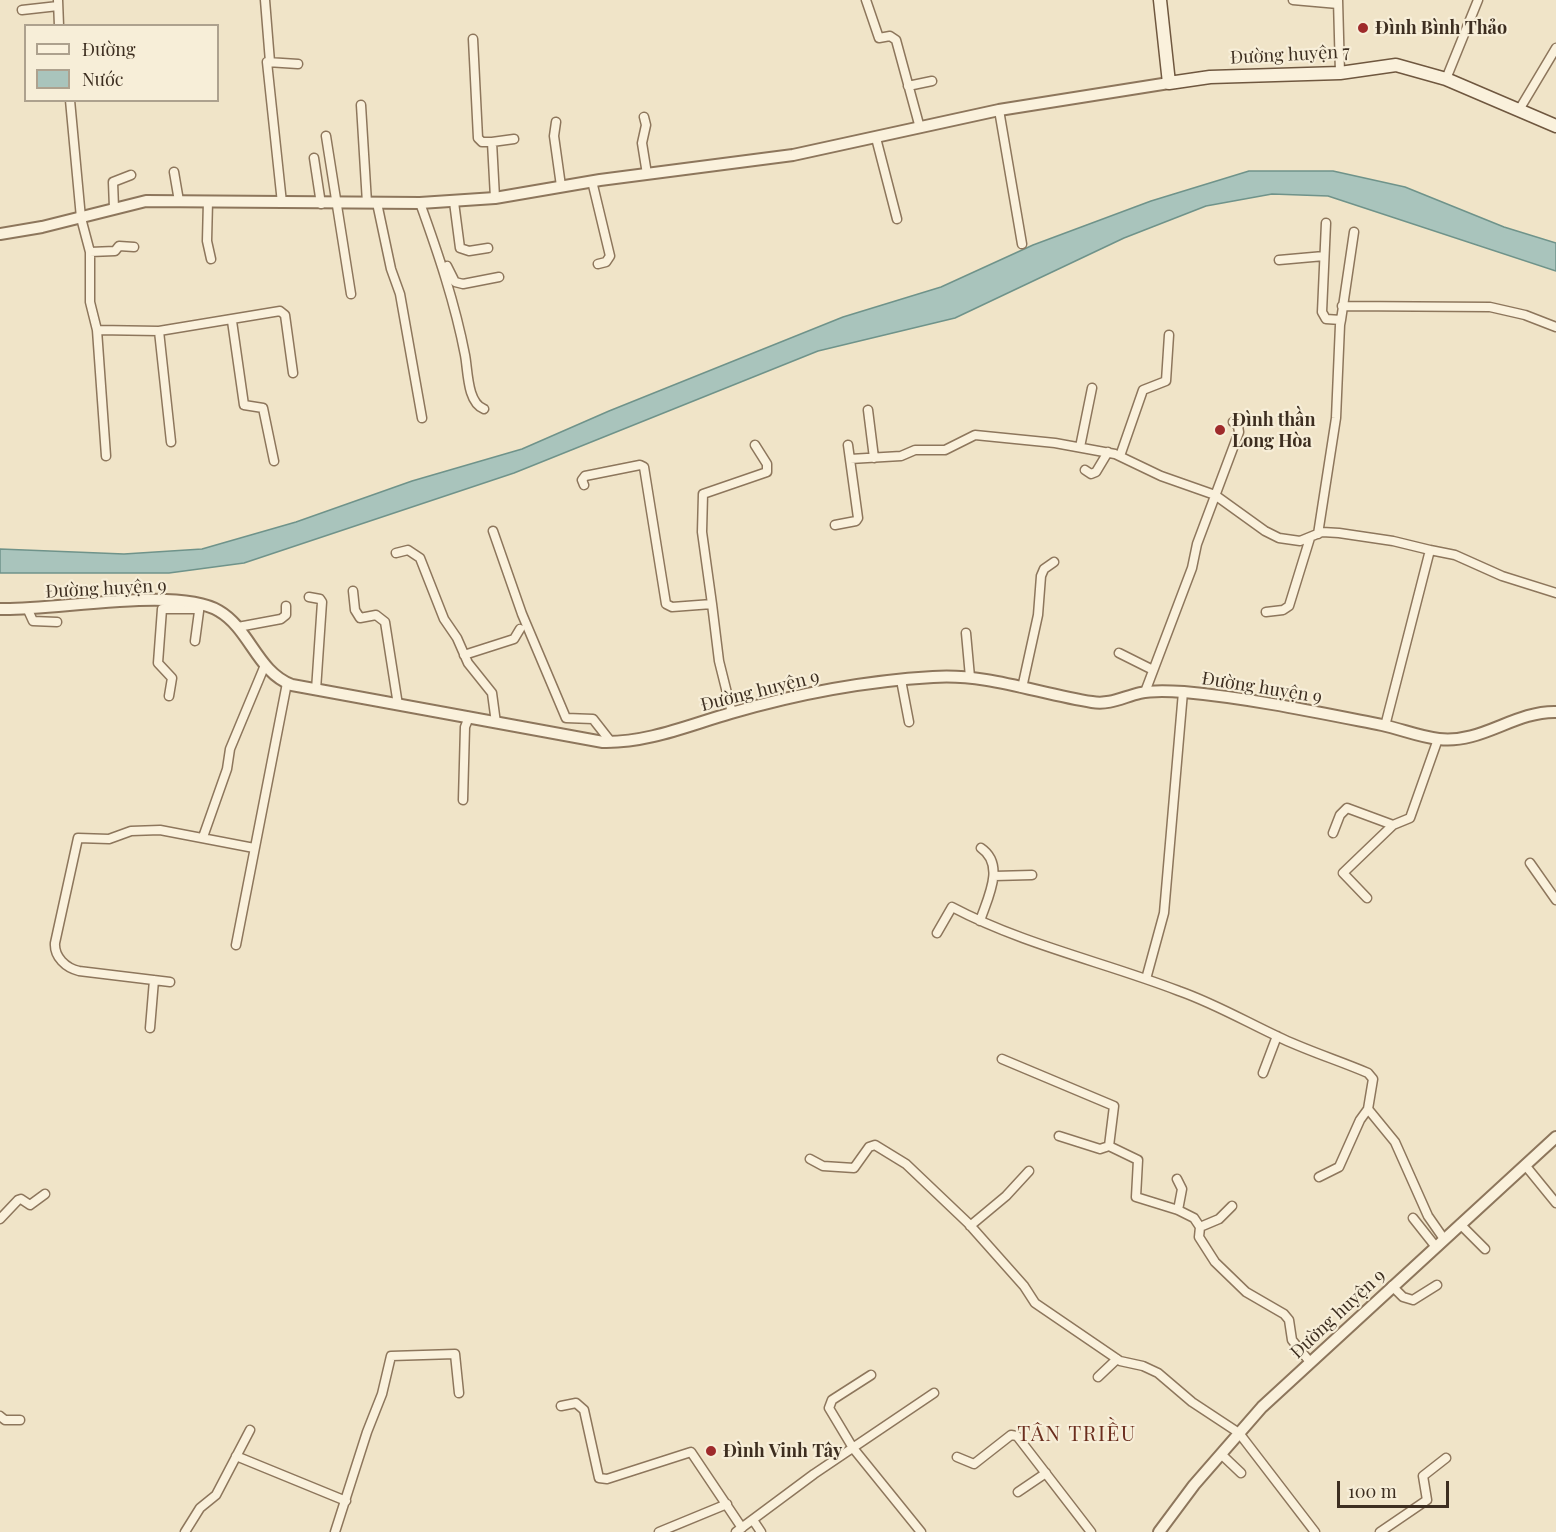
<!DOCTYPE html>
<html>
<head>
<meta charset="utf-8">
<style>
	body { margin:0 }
	#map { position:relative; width:1556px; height:1532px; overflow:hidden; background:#f0e4c8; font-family:"Playfair Display",serif }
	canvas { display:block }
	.legend { position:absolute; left:24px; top:24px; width:195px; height:78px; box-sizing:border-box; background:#f7eed8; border:2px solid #ada18e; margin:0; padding:8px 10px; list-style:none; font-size:18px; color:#3d2e20 }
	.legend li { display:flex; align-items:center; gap:12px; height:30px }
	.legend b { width:30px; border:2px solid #ada18e }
	.scale { position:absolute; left:1337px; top:1481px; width:112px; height:27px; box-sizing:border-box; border:3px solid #3d2e20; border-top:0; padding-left:8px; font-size:18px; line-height:21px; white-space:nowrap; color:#3d2e20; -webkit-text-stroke:4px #f7eed8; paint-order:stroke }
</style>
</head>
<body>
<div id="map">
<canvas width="1556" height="1532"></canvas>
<ul class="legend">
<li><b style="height:8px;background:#faf1dc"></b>Đường</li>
<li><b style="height:16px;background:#a9c4bc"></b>Nước</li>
</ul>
<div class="scale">100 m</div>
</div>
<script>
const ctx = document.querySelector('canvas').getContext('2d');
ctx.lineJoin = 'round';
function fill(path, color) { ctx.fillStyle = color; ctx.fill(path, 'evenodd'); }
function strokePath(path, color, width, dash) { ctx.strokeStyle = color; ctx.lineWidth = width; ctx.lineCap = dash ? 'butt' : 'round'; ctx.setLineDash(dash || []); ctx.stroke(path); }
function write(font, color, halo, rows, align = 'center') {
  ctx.font = font + ' "Playfair Display",serif'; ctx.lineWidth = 4.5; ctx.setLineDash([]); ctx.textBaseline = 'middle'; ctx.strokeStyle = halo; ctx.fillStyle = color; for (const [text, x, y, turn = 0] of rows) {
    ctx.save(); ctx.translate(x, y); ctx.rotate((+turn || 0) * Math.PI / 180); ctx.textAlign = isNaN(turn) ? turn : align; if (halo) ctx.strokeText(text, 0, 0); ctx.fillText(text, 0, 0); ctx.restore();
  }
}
const water = new Path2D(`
	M1249,171H1333L1405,187L1504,227L1556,243V271L1328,196L1272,194L1206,206L1124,238L955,318L818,351L514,473L244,563L169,573H0V549L124,554L202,549L296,522L412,481L522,449L609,411L843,317L941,287L1033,245L1151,201Z`);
const minor = new Path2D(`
	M58,0L59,26
	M265,0L270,62
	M866,0L879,38L890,36L896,40L920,128
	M1293,0L1338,4
	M1338,0L1340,73
	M22,10L58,6
	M473,39L478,138L482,142H492
	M1446,79L1478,0
	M908,86L932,81
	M70,100L81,218L90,252L115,251L119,246L134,247
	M361,105L367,203
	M999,110L1022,244
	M1519,110L1556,48
	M644,117L646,125L642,143L647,174
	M556,122L554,136L561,186
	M326,136L351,294
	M876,138L897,219
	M314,158L321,204
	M174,172L179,201
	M592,181L610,256L606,262L598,264
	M495,198L492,142L514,139
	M208,201L207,241L211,259
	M454,202L460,248L469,251L488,248
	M282,203L267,62L298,64
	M377,203L391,269L400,294L422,418
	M420,203C438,253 455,303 465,355C468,370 467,403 484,409
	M114,208L113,182L131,175
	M90,252V302L97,330L106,456
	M1279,260L1324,256
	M447,266L455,282L463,284L499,277
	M1342,306L1490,307L1525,315L1556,327
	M1341,320L1354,232
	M232,321L244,405L263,408L274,461
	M97,330L159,331L171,442
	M159,331L280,311L285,315L293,373
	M868,410L874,458
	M1080,447L1092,388
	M1120,456L1143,390L1166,381L1169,335
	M850,459L901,456L915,450H945L975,435L1055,443L1115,454L1161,476L1215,495L1265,531L1279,538L1300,541L1322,532L1339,533L1393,541L1430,550L1385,726
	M1085,470L1091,474L1096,472L1108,452
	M584,485L582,480L585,476L640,465L644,467L666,604L672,607L712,604L719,661L732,713
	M835,525L856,521L858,518L848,445
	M493,531L522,614L566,718L593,719L611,742
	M1318,534L1336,418L1340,325L1341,320L1326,319L1322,312L1326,223
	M1430,550L1455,555L1502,576L1556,593
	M396,553L408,550L420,558L444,619L457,638L468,663L492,693L496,723
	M353,591L355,610L360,618L376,615L385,622L398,705
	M309,597L320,599L322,602L316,690
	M712,604L702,532L703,494L767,472V464L755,445
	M28,610L33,621L57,622
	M1266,612L1283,610L1289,606L1310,538
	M238,627L281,619L286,615V606
	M966,633L970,677
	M195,641L200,604
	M1119,653L1153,670
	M464,655L514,639L520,629
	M901,680L909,722
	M1022,688L1038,615L1041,576L1044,569L1054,562
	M1145,692L1192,568L1197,544L1239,432L1238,426L1233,422
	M169,696L172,678L158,663L162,609H199
	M463,800L465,727L469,717
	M1333,833L1340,815L1347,808L1393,825L1410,818L1438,739
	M203,837L227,769L230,749L265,665
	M1530,863L1556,900
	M994,876L1032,875
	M1367,898L1343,873L1393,825
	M980,921C987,899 1006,865 981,848
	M937,933L952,907C1024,945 1104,962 1179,991C1216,1004 1248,1023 1283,1039C1311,1052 1340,1061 1368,1073L1373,1079L1368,1109L1395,1142L1428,1216L1444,1239
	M236,945L287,683
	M1146,979L1164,913L1183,692
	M170,982L79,971C66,968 54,957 55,943L78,838L109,839L131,831L160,830L254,848
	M150,1028L154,980
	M1002,1059L1114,1106L1109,1146L1138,1160L1136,1197L1178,1210L1194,1218L1200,1227L1199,1237L1215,1262L1246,1292L1284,1314L1289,1320L1292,1340L1310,1362
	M1263,1073L1277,1036
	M1059,1136L1100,1149L1109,1146
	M810,1159L823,1166L854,1168L869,1147L875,1145L906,1164L968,1223L1024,1286L1035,1303L1120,1361L1143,1366L1158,1373L1192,1402L1239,1433L1315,1532
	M1525,1165L1556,1203
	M1319,1177L1339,1167L1360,1120L1368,1109
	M1177,1179L1182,1189L1178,1210
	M1413,1218L1436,1247
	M0,1219L18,1200L21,1199L30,1205L45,1194
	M1460,1224L1485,1249
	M970,1226L1006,1196L1029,1171
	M1200,1227L1219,1219L1232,1206
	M1392,1286L1403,1297L1413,1300L1437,1285
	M871,1375L832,1400L829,1408L853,1448L921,1532
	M1098,1377L1117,1359
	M561,1406L576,1403L584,1410L599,1478L607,1479L691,1452L742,1528
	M0,1416L5,1420H20
	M1221,1454L1241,1473
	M236,1456L346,1501
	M957,1457L974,1464L1011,1435L1017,1436L1091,1532
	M1018,1492L1046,1473
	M753,1520L761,1532
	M185,1532L200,1508L216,1495L250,1430
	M335,1532L367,1432L382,1394L391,1356L455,1354L459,1393
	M659,1532L727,1504
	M736,1532L814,1474L934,1393
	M1380,1532L1427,1500L1423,1476L1446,1458`);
const tertiary = new Path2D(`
	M0,234L42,227L146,201L420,203L495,198L600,180L793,155L999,110L1169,83
	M0,609C53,611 177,586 219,611C250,629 257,672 292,685L603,742C648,743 689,725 731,713C796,694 866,681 933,677C987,673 1039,694 1092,702C1110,705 1123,697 1140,693C1153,690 1170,691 1184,692C1250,698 1316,712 1382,725C1401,729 1420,737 1439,739C1482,744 1514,711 1556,712
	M1159,1532L1194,1485L1262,1407L1556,1137`);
const secondary = new Path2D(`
	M1160,0L1169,83L1210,77L1340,73L1396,65L1446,79L1556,126`);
const markers = [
	[1363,28,6,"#9e2a2b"],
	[1220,430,6,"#9e2a2b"],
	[711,1451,6,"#9e2a2b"]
];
const poiNames = [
	["Đình Bình Thảo",1375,28],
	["Đình thần",1232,420],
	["Long Hòa",1232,441],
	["Đình Vinh Tây",723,1451]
];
const streetNames = [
	["Đường huyện 7",1290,55,-3],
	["Đường huyện 9",106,589,-3],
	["Đường huyện 9",1262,688,9],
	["Đường huyện 9",760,691,-14],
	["Đường huyện 9",1338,1314,-43]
];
const quarterNames = [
	["TÂN TRIỀU",1077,1434]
];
fill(water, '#a9c4bc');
strokePath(water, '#6f938a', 1.5);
strokePath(minor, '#8d765c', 11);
strokePath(tertiary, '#8d765c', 14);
strokePath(secondary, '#6f573f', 15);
strokePath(minor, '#faf1dc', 8);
strokePath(tertiary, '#faf1dc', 10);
strokePath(secondary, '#faf1dc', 12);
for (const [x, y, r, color] of markers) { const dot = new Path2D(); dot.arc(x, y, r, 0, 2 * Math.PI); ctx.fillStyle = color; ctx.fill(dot); strokePath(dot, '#f7eed8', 2); }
write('bold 18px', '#3d2e20', '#f7eed8', poiNames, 'left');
write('18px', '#3d2e20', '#f7eed8', streetNames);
ctx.letterSpacing = '1.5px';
write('21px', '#6b2e1e', '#f7eed8', quarterNames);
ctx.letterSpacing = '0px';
</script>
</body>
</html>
